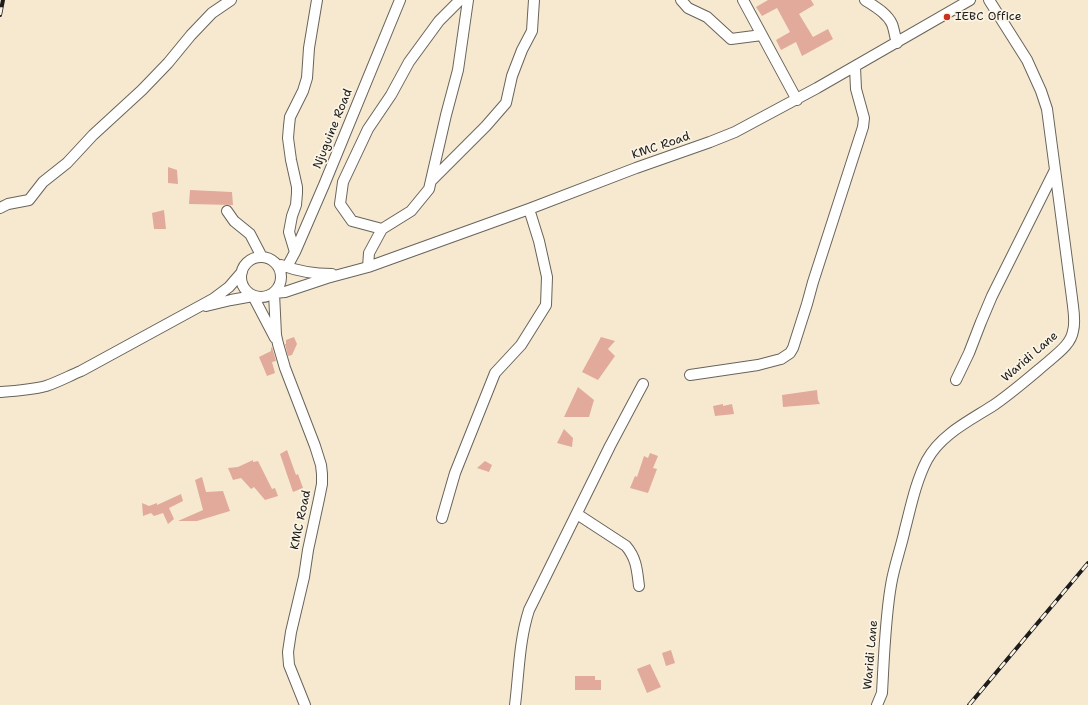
<!DOCTYPE html>
<html>
<head>
<meta charset="utf-8">
<style>
	body { margin:0 }
	canvas { display:block; background:#f6e9d0 }
</style>
</head>
<body>
<canvas width="1088" height="705"></canvas>
<script>
const ctx = document.querySelector('canvas').getContext('2d');
ctx.lineJoin = 'round';
function fill(path, color) { ctx.fillStyle = color; ctx.fill(path, 'evenodd'); }
function strokePath(path, color, width, dash) { ctx.strokeStyle = color; ctx.lineWidth = width; ctx.lineCap = dash ? 'butt' : 'round'; ctx.setLineDash(dash || []); ctx.stroke(path); }
function write(font, color, halo, rows, align = 'center') {
  ctx.font = font + ' "Shantell Sans",sans-serif'; ctx.lineWidth = 3.5; ctx.setLineDash([]); ctx.textBaseline = 'middle'; ctx.strokeStyle = halo; ctx.fillStyle = color; for (const [text, x, y, turn = 0] of rows) {
    ctx.save(); ctx.translate(x, y); ctx.rotate((+turn || 0) * Math.PI / 180); ctx.textAlign = isNaN(turn) ? turn : align; if (halo) ctx.strokeText(text, 0, 0); ctx.fillText(text, 0, 0); ctx.restore();
  }
}
const building = new Path2D(`
	M768,0H811L814,5L799,14L813,37L828,29L833,39L802,56L796,42L781,50L776,40L790,32L777,8L762,16L756,7Z
	M168,167L177,170L178,184L168,183Z
	M190,190L232,192L233,205L189,204Z
	M164,210L166,229H154L152,213Z
	M294,337L297,344L292,355L288,356L285,344H286V340Z
	M601,337L615,341L608,349L615,356L598,380L582,372Z
	M272,347L276,361L272,362L275,373L267,376L259,357L271,351V348Z
	M578,387L594,400L589,417H564Z
	M817,390L818,400L820,404L783,407L782,395Z
	M723,404V406L732,404L734,414L715,416L713,406Z
	M564,429L573,438L572,447L557,443Z
	M287,450L296,475L298,474L303,488L293,492L280,454Z
	M650,453L658,456L653,468L657,469L648,493L630,488L635,476L637,477L644,456L648,458Z
	M253,460V462L258,461L272,489L275,488L278,496L265,500L254,487L251,489L241,478L233,480L228,468L238,467Z
	M485,461L492,465L489,472L477,468Z
	M202,477L206,492L223,491L230,511L197,521H178L203,510L195,480Z
	M181,494L183,501L169,508L174,519L168,524L163,513L154,516L151,513L143,516L142,503L149,506L157,503V505Z
	M671,650L675,663L666,666L662,653Z
	M650,664L661,687L647,693L637,669Z
	M575,676H595V680H601V690H575Z`);
const minor = new Path2D(`
	M681,0L688,8L707,17L731,39L762,35
	M743,0L797,100
	M865,0C874,6 887,13 892,24C894,29 895,37 897,43
	M431,181L486,126L506,103L512,76L522,50L532,31L533,15L534,0
	M0,208L8,204L29,200L43,182L67,163L93,135L142,90L168,63L191,35L212,13L231,0
	M227,211L234,221L250,234L262,257
	M382,229L411,211L429,189L446,115L458,70L468,0
	M295,252L289,232L292,216L296,205L297,193V187L291,160L288,138L289,126L290,117L303,91L307,78L309,48L317,0
	M241 277a20 20 0 1 1 40 0a20 20 0 1 1-40 0Z
	M281,265C297,271 315,274 332,274
	M287,267L295,252L324,185L400,0
	M368,267L369,253L382,229L352,221L340,204L343,182L368,129L391,95L409,62L439,21L460,0
	M206,306L231,300L253,296L275,338
	M690,375L758,365L777,360L781,359L790,353L793,348L807,304L813,282L863,127L864,118L856,89L855,67
	M956,380L969,353L981,322L992,296L1055,170
	M0,392C15,391 31,390 46,386C58,382 69,376 81,371L213,299L229,287L242,272
	M577,514L626,546C637,559 637,571 639,586
	M442,518L455,473L495,373L521,345L546,305L547,277L539,241L529,209
	M305,705L289,665L288,652L291,632L304,577L308,550L319,499L322,484V474L321,465L315,446L285,368L278,344L276,335L274,293L285,292L327,278L368,267L529,209L636,168L710,142L735,132L817,88L970,0
	M515,705C519,673 519,641 529,610L610,446L643,384
	M877,705L882,693C884,657 885,620 891,585C894,566 901,548 905,529C911,506 916,481 927,460C941,434 971,420 994,405C1013,392 1031,376 1049,361C1058,353 1071,344 1073,331C1076,321 1073,308 1072,298L1047,109L1041,91L1027,60L989,0`);
const rail = new Path2D(`
	M0,15L3,0
	M969,705L1088,563`);
const markers = [
	[947,17,4,"#c8321e"]
];
const poiNames = [
	["IEBC Office",955,17]
];
const streetNames = [
	["Njuguine Road",333,129,-68],
	["KMC Road",661,146,-19],
	["Waridi Lane",1030,357,-41],
	["KMC Road",301,520,-78],
	["Waridi Lane",871,655,-85]
];
fill(building, '#e2aa9b');
strokePath(minor, '#68645b', 12);
strokePath(minor, '#fff', 10);
strokePath(rail, '#1c1c1c', 4);
strokePath(rail, '#fcf5e5', 2.5, [8]);
for (const [x, y, r, color] of markers) { const dot = new Path2D(); dot.arc(x, y, r, 0, 2 * Math.PI); ctx.fillStyle = color; ctx.fill(dot); strokePath(dot, '#fcf5e5', 1.5); }
write('12px', '#1c1c1c', '#fcf5e5', poiNames, 'left');
write('12px', '#1c1c1c', '#fcf5e5', streetNames);
</script>
</body>
</html>
